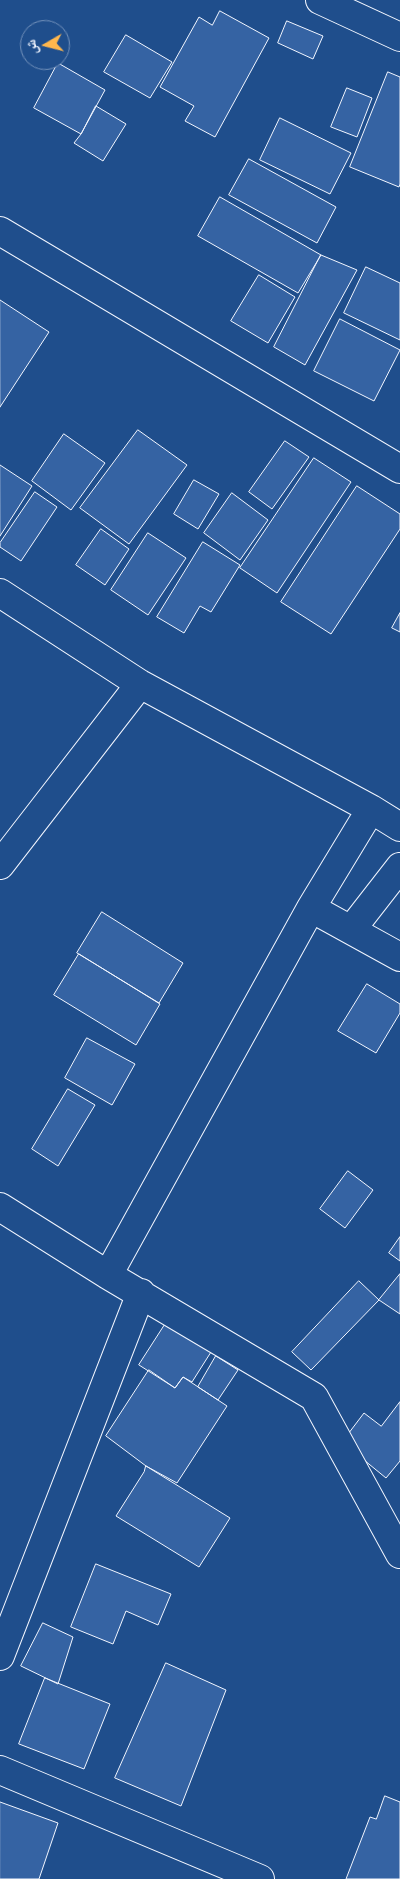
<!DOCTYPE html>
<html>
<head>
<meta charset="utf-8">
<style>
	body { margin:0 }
	#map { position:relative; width:400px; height:1879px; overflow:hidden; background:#1f4e8c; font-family:Helvetica,"Noto Naskh Arabic",sans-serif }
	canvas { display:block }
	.north { position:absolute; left:20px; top:20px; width:50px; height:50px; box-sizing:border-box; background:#1f4e8c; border:1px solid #7391ba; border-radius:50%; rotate:262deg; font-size:14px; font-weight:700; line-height:20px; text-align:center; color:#f2f6ff }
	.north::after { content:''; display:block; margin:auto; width:18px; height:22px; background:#ffb74d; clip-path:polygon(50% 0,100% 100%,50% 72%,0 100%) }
</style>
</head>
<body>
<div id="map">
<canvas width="400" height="1879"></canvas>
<div class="north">ش</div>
</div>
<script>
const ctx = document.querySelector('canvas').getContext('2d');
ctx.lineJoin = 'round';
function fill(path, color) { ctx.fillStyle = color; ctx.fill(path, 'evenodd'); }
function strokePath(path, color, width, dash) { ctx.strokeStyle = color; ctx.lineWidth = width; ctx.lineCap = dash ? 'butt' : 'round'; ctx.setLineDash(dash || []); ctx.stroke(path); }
const building = new Path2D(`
	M220,11L269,38L215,137L185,121L194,106L160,87L199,17L212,25Z
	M287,21L323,36L313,59L278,43Z
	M126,35L172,62L150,98L104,72Z
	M58,63L105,90L81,134L34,108Z
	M388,72L400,77V184L399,187L350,167Z
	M347,88L372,98L357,137L331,127Z
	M96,106L126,124L103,161L74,143L81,134Z
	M280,118L351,153L330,194L260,160Z
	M249,159L336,207L317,243L229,195Z
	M220,197L321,255L298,293L198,236Z
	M321,255L357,270L305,365L274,347Z
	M366,267L400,283V340L344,313Z
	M259,275L295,297L268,343L231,321Z
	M0,300L49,332L0,407Z
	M340,319L400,350L374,401L314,371Z
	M138,430L187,465L129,544L80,508Z
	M64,434L105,463L71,510L32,481Z
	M285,441L309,457L272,509L249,492Z
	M314,458L351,482L277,593L240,568Z
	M0,465L32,486L0,536Z
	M194,480L219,494L198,529L174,514Z
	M357,486L400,514V529L331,634L281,602Z
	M35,492L57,507L21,561L0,547V543Z
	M232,493L268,520L240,560L204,533Z
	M101,529L129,549L105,585L76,565Z
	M148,533L186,558L148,615L111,590Z
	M203,542L240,565L211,612L200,606L184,633L157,617Z
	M400,613V632L392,628Z
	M102,912L183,963L159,1003L77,953Z
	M79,954L160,1004L136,1045L54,995Z
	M367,984L400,1004V1013L376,1053L338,1031Z
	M87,1038L135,1064L112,1105L65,1078Z
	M68,1089L95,1105L58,1166L32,1149Z
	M348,1171L373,1190L345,1228L320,1209Z
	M400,1237V1261L389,1253Z
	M400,1274V1314L379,1300Z
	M359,1281L379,1300L311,1370L292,1352Z
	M166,1323L211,1352L192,1382L183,1377L175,1388L139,1365Z
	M216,1356L238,1370L218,1400L198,1387Z
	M149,1370L175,1388L183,1377L227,1406L177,1483L146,1466L106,1436Z
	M400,1402V1461L386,1478L342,1442L364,1413L381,1426Z
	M146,1466L230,1518L199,1567L116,1516L144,1472Z
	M96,1564L171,1594L158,1625L126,1611L113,1644L71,1627Z
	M43,1623L73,1637L58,1684L21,1666Z
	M166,1663L226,1690L181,1806L115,1778Z
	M45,1678L110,1704L84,1769L19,1744Z
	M385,1796L400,1802V1879H346L370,1817L376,1819Z
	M0,1802L58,1823L39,1879H0Z`);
const minor = new Path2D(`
	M320,0L400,37
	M0,231L400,469
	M0,593L140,684L371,809L400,827
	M0,865L140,684
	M311,908L400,957
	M351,930L400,867
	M0,1207L108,1275L314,1397L400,1554
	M108,1275L311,908L371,809
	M0,1656L141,1293
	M0,1770L260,1879`);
fill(building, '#3563a3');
strokePath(building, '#f2f6ff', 1);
strokePath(minor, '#f2f6ff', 30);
strokePath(minor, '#1f4e8c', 28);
</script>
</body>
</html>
